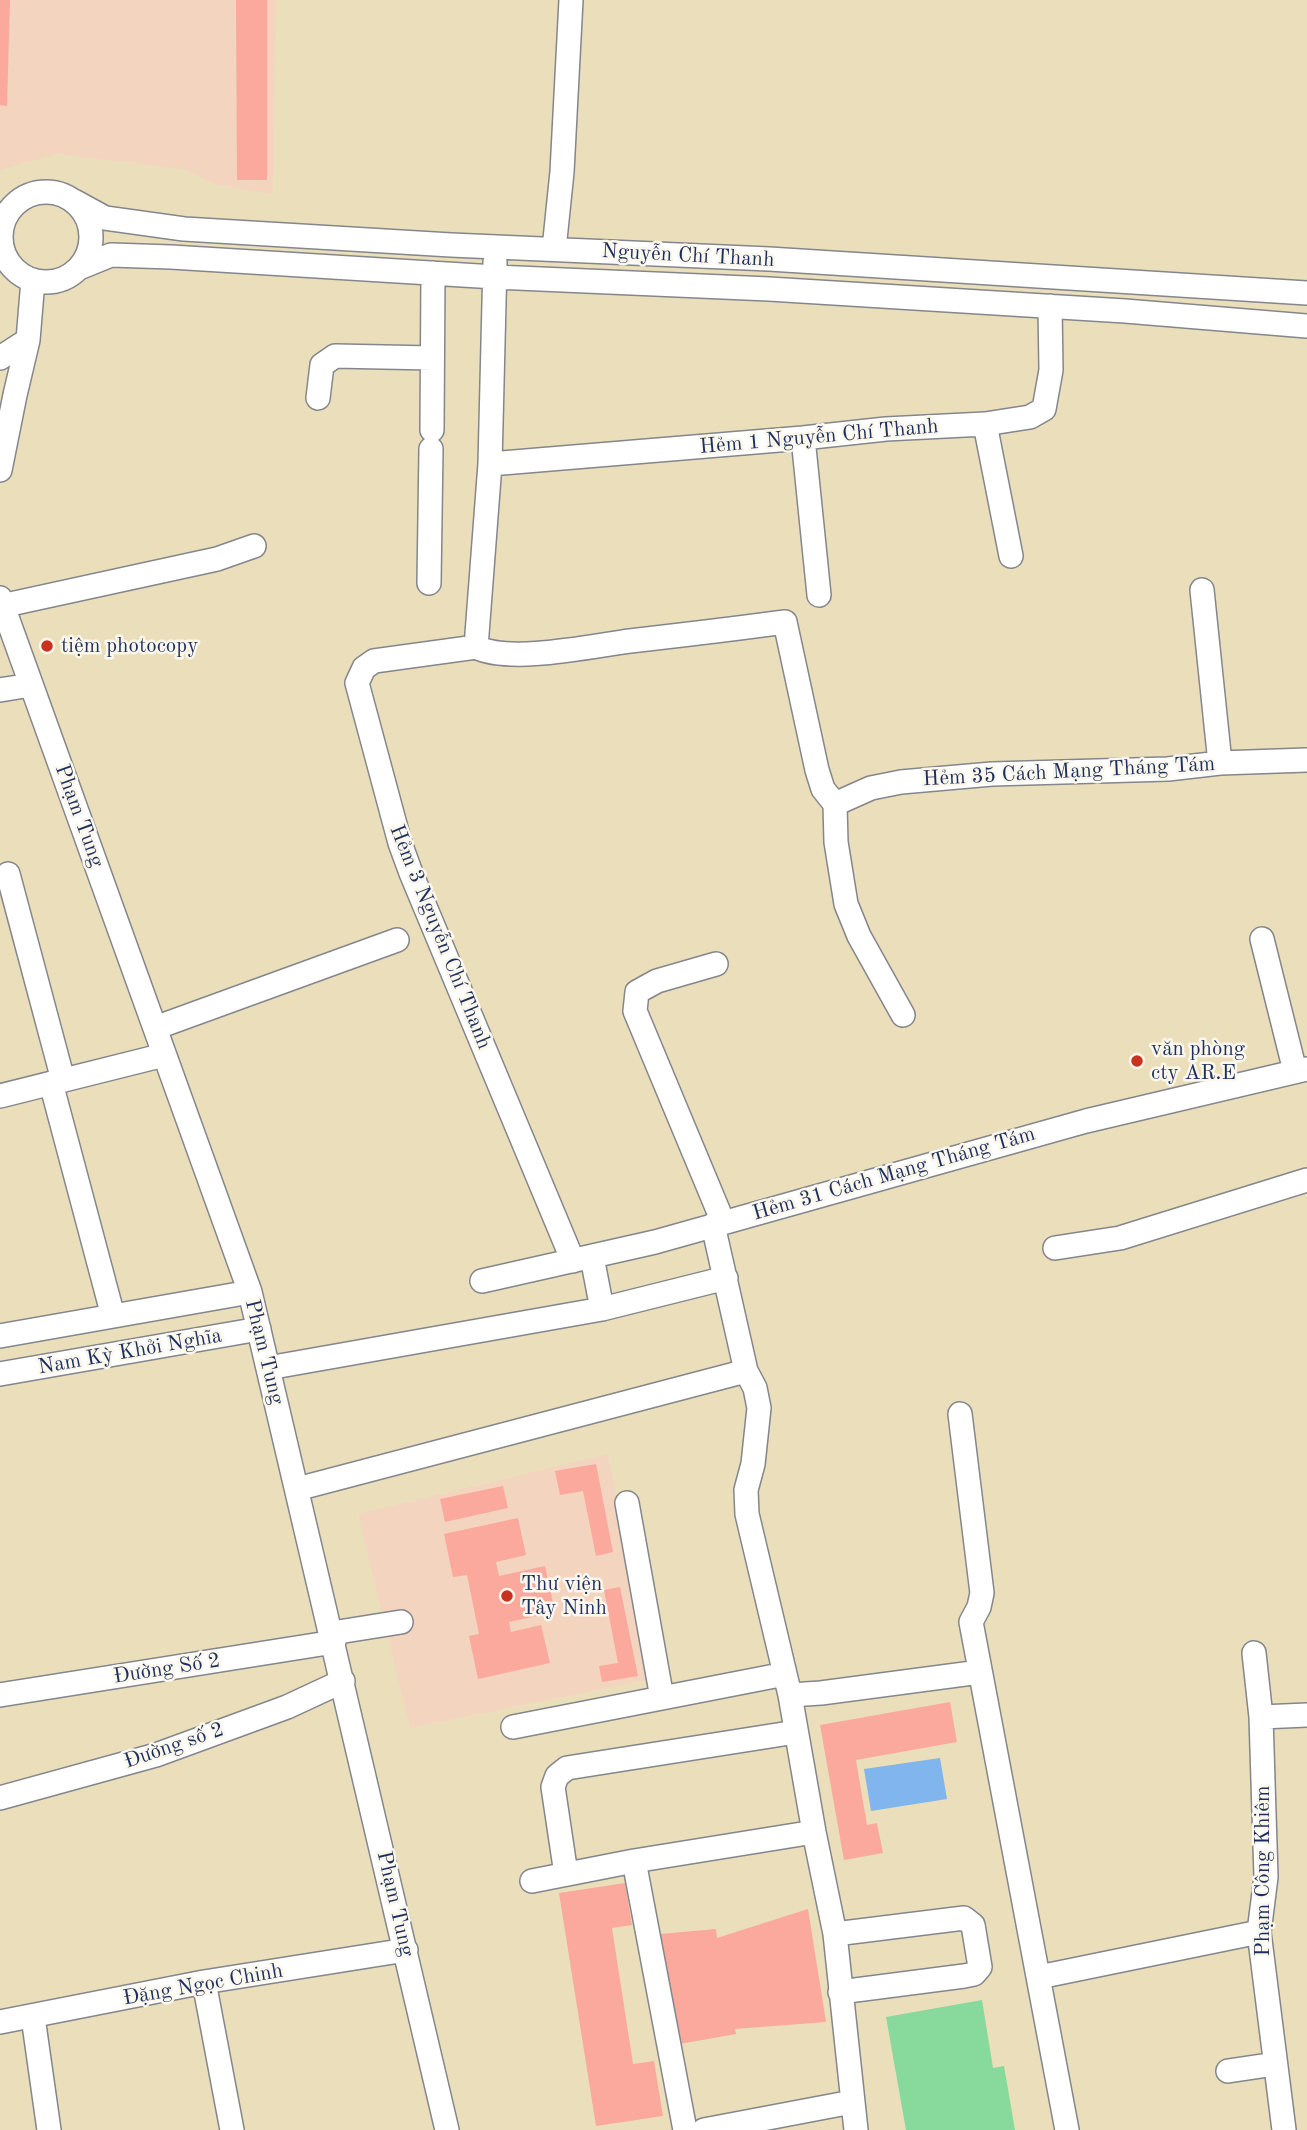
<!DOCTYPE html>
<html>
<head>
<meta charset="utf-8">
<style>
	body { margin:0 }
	canvas { display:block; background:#ebdeba }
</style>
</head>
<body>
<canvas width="1307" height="2130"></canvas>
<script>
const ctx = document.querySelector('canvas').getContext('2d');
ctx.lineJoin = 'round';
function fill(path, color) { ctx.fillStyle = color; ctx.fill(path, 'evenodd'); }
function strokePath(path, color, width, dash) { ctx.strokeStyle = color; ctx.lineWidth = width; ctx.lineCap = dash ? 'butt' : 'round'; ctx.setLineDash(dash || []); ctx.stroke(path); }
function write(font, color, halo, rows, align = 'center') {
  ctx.font = font + ' "Old Standard TT",serif'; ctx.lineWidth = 5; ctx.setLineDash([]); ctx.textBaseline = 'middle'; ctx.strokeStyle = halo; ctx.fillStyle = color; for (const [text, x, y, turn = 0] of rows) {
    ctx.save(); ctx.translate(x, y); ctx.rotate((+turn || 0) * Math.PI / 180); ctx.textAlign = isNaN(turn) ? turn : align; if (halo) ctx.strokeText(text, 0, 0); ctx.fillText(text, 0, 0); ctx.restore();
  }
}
const built = new Path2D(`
	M0,0H276L273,194L216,185L184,169L57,154L0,170Z
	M608,1454L653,1679L410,1728L358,1514Z`);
const green = new Path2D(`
	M982,2000L993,2068L1004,2066L1015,2130H906L886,2017Z`);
const water = new Path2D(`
	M940,1758L947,1799L871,1811L864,1769Z`);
const building = new Path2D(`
	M0,0H10L7,106L0,105Z
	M236,0H267V180H237Z
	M596,1464L613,1552L596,1556L583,1491L560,1495L555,1471Z
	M503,1486L508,1508L445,1522L440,1499Z
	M518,1518L526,1555L496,1562L499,1576L545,1566L555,1612L509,1622L511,1632L541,1625L550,1663L478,1679L469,1636L479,1634L467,1575L453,1577L444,1534Z
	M620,1587L638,1676L602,1682L599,1666L618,1663L604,1590Z
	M950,1702L957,1742L856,1760L867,1825L877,1823L883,1853L844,1860L820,1725Z
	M625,1883L632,1925L612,1928L633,2064L654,2061L663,2116L596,2126L559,1893Z
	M808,1909L826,2022L735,2029L736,2034L674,2045L660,1934L716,1929L717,1938Z`);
const minor = new Path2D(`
	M1 237a45 45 0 1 1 90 0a45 45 0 1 1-90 0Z
	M74,201L105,218L184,229L451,245L769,259L1307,293
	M554,249L562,172L571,0
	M79,268L111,255L171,257L495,277L769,289L1125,311L1307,326
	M0,358L28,340
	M318,398L322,365L335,356L432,358
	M985,424L1011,556
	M432,430L433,273
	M803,438L819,595
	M490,464L803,438L886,429L985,424L1030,417L1044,409L1051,370L1050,306
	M0,470L15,395L28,340L33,280
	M429,583L431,449
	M1202,590L1220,763
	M0,598L250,1292L447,2130
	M1,606L217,559L254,546
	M476,647L374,661L364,668L357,683L400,843L411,873L573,1261
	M476,647C510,664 592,646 630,641C682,635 734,629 785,622L817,770L823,789L835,804L836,842L846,904L859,936L903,1015
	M476,647L490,464L495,262
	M0,690L31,685
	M835,804L871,788L901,782L992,774L1168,769L1220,763L1307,760
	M8,874L63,1080
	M1262,939L1295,1071
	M716,964L657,981L637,992L635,1011L723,1222
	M155,1028L397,940
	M51,1083L113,1316
	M0,1096L164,1055
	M713,1225L746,1371L755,1388L759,1408L753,1464L746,1490L747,1514L790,1695L814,1832L835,1934L856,2130
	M1055,1248L1120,1238L1307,1180
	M592,1257L602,1309L726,1278
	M482,1281L655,1242L1086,1121L1307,1069
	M0,1336L250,1292
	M268,1368L602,1309
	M0,1374L259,1329
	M960,1414L982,1593L979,1607L971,1622L1067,2130
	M297,1489L746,1371
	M627,1503L662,1698
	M332,1633L401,1622
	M1254,1653L1261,1717L1266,1877L1259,1932L1284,2130
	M0,1695L334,1642
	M790,1695L821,1693L980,1672
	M1261,1717L1307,1715
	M513,1727L785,1674
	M0,1798L156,1755L287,1707L343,1681
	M634,1861L685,2130
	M566,1874L553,1787L557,1776L567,1768L796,1732
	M532,1881L634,1861L814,1832
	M835,1934L964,1918L973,1925L980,1967L974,1974L964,1976L840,1992
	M1039,1977L1259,1932
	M204,1982L232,2130
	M33,2017L49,2130
	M0,2022L204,1982L406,1950
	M1228,2071L1275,2064
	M704,2130L852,2102`);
const markers = [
	[47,646,7,"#c8321e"],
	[1137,1061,7,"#c8321e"],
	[507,1596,7,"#c8321e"]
];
const streetNames = [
	["Nguyễn Chí Thanh",688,256,3],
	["Hẻm 1 Nguyễn Chí Thanh",819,437,-5],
	["Hẻm 35 Cách Mạng Tháng Tám",1069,772,-3],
	["Phạm Tung",79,816,70],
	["Hẻm 3 Nguyễn Chí Thanh",440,937,68],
	["Hẻm 31 Cách Mạng Tháng Tám",894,1174,-16],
	["Nam Kỳ Khởi Nghĩa",130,1352,-10],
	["Phạm Tung",264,1352,76],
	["Đường Số 2",167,1669,-9],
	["Đường số 2",174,1746,-19],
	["Phạm Công Khiêm",1263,1871,-90],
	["Phạm Tung",395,1904,77],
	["Đặng Ngọc Chinh",203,1985,-10]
];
const poiNames = [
	["tiệm photocopy",61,646],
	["văn phòng",1151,1049],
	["cty AR.E",1151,1073],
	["Thư viện",521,1584],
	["Tây Ninh",521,1608]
];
fill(built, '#f3d4bf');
fill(green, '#87da9b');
fill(water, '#81b5ee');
fill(building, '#fba89d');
strokePath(minor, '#83868c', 26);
strokePath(minor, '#fff', 23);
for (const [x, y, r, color] of markers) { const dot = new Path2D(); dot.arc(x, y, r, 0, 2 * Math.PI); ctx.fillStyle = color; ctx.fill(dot); strokePath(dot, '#fbf7ec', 2.5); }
write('21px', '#1b2f5e', '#fbf7ec', streetNames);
write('21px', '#1b2f5e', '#fbf7ec', poiNames, 'left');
</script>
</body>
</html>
